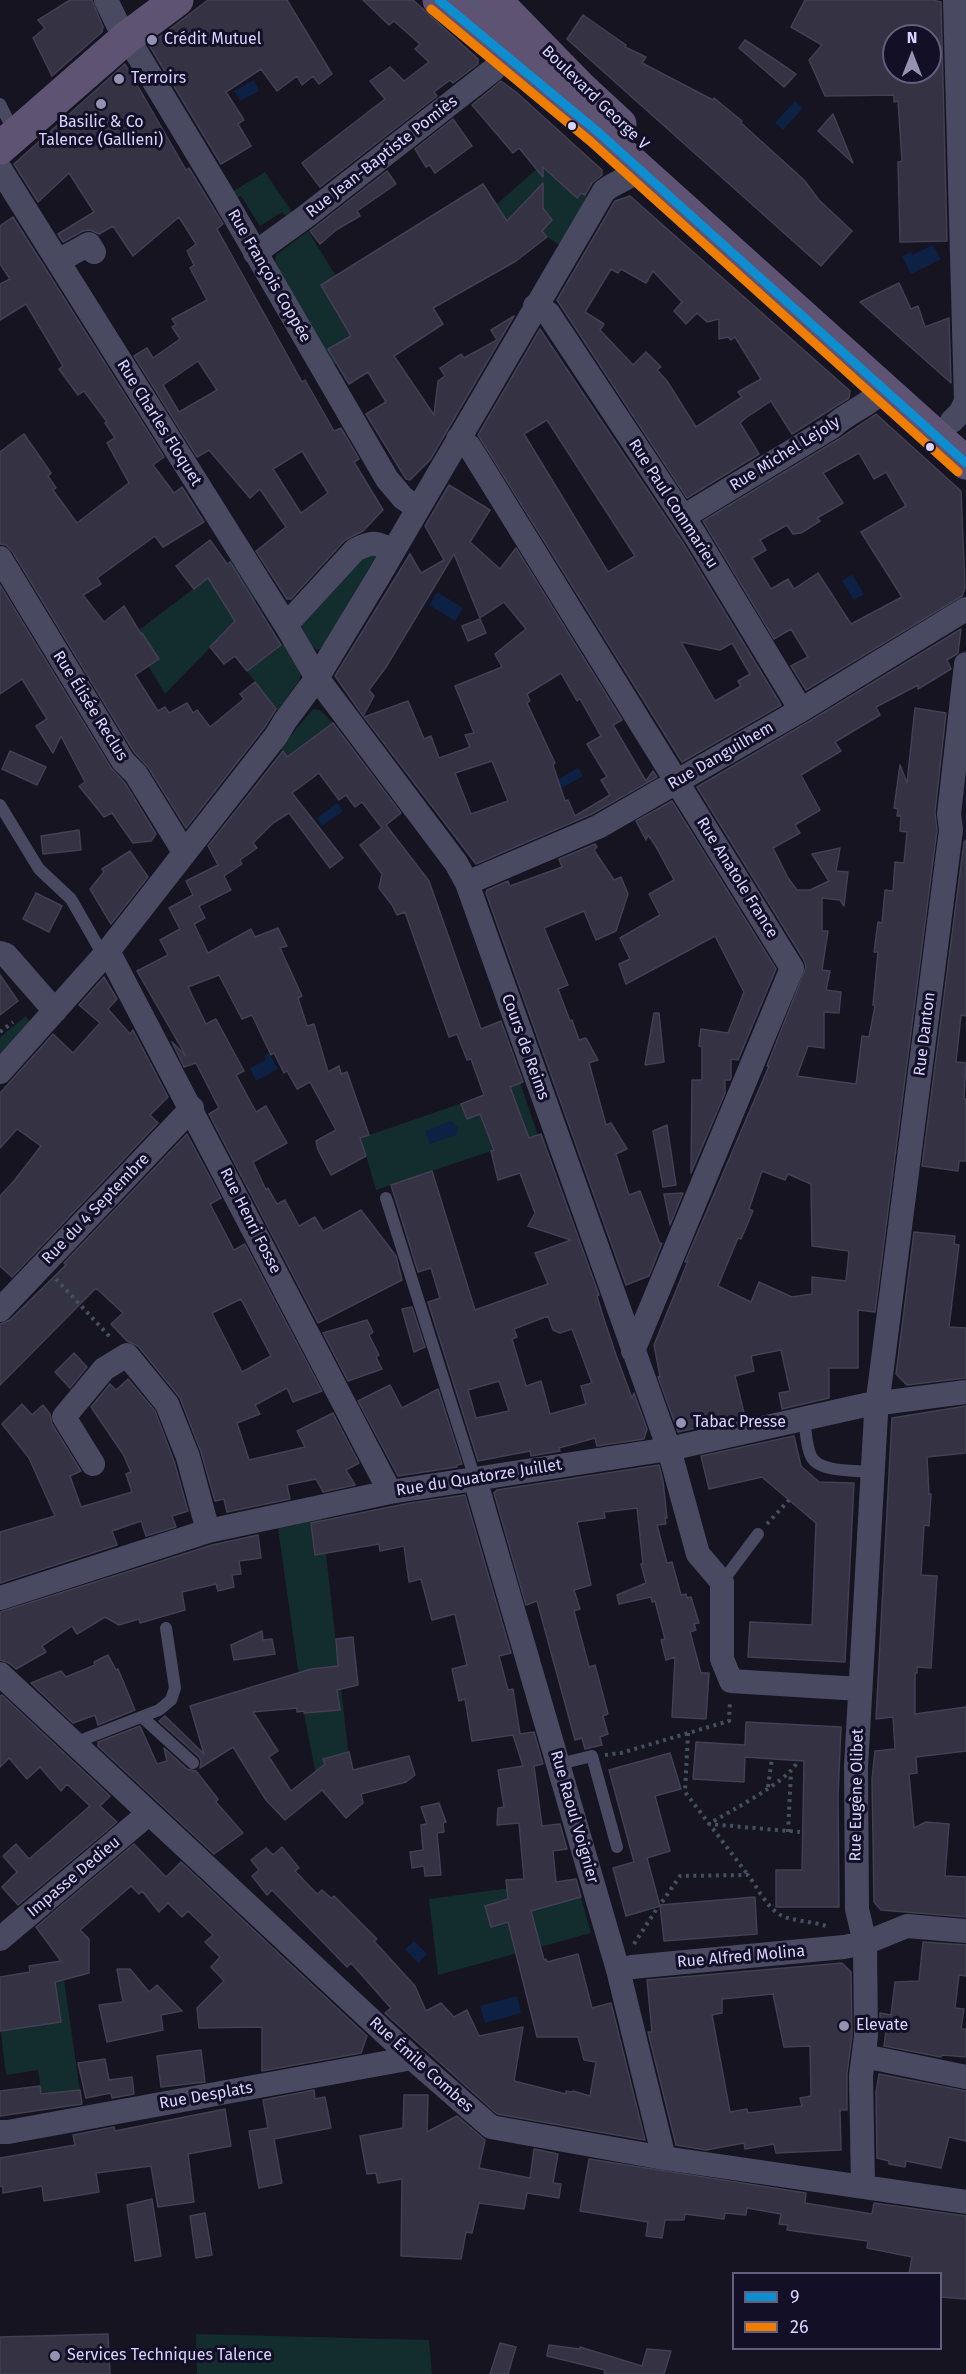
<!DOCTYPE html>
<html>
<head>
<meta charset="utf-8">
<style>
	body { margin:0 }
	#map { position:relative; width:966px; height:2374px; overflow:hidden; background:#161421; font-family:"Fira Sans",sans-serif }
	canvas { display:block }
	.legend { position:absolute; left:732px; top:2272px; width:210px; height:78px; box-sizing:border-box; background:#130f26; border:2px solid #625e7d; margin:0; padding:8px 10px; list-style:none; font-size:18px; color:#d9d4ff }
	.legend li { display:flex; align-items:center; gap:12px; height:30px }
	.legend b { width:30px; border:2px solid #625e7d }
	.north { position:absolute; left:882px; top:24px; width:60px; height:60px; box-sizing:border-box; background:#130f26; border:2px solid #625e7d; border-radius:50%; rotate:0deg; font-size:16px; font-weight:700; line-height:24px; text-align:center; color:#d9d4ff }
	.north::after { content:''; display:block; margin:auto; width:21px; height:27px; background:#9591b1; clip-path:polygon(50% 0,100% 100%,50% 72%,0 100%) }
</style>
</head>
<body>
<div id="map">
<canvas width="966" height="2374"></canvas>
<ul class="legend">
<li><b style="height:8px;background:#0d8ed0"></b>9</li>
<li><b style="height:8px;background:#ee7d00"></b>26</li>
</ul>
<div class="north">N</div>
</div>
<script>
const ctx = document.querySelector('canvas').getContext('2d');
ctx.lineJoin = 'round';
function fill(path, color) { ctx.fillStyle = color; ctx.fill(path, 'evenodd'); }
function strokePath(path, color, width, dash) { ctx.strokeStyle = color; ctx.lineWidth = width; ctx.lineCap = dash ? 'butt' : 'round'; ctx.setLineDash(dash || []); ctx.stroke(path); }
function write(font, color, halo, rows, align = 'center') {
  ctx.font = font + ' "Fira Sans",sans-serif'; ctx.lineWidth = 6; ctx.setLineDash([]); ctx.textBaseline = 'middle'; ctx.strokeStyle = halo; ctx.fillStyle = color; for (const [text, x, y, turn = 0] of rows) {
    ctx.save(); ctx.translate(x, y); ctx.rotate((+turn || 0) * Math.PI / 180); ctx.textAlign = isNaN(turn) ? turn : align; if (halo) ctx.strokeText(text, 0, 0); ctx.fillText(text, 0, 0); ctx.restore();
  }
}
const green = new Path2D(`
	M541,165L589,198L561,246L547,237L526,211L507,221L496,205Z
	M265,172L292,212L286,216L282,212L260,226L241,196L236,198L232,192Z
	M308,231L377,342L374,341L334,365L275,263L276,255Z
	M367,553L377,555L323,647L317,650L310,644L300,623Z
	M234,558L258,598L165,694L131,636Z
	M286,642L301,674L299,681L277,711L247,671Z
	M313,709L320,710L333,723L287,757L280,748Z
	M26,1016L33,1027L0,1064V1037Z
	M520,1083L538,1135L376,1190L361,1138Z
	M322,1518L349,1759L317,1781L304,1713L278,1528Z
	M576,1879L591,1933L438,1975L429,1899Z
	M64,1980L82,2105L44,2110L38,2070L6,2075L0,2025V1991Z
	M196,2334L429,2340L432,2374H197Z`);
const water = new Path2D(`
	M254,80L259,91L240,101L234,91Z
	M795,101L803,108L783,130L775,123Z
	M933,245L941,259L911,274L902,256L911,252L912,255Z
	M852,574L864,594L854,600L842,581Z
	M437,592L463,608L455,621L429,605Z
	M578,768L583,776L562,788L557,780Z
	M337,803L343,811L322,826L317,818Z
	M269,1053L278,1069L256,1081L250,1068L266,1060L264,1056Z
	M451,1121L458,1127L456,1135L430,1144L425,1131Z
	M414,1941L427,1954L418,1963L405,1949Z
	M517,1996L521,2013L485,2023L480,2006Z`);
const building = new Path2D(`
	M70,0H92L103,27L102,32L52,76L33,38L45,28L38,20Z
	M208,0H287L332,74L319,84L313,76L302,85L297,76L277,91L261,69L226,92L244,120L238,124L251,146L221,164L149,45Z
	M363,0H413L478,59V64L453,83L450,80L434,92L437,96L320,187L302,163L385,99L370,81L390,67L404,81L429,62L415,49L420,44L394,21L389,25Z
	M805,0H933L941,2L947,241L900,242L898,162L902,161L898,101L894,102V95L825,96L809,60L822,45L791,27ZM894,36H930V72H894Z
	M583,15L626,45L625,47L646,57L642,63L713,100L714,98L742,121L741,123L804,180L819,200L852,231L821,266L567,39Z
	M745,40L774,59L796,74L784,87L739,48Z
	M125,64L186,170L189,168L223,224L217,229L302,382L305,380L334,431L341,428L359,459L354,462L383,510L363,531L345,540L291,599H287L256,551L286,527L260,489L250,498L209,450L197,457L134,356L147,348L153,358L180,339L172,327L176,325L172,319L207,300L190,268L194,265L187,251L196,244L179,217L133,256L113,226L99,234L90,230L83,231L63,242L58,234L94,212L69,173L38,202L14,164ZM198,361L217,390L179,412L163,385ZM302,451L328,493L301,513L273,469Z
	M501,81L516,92L602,170V175L592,183L585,195L581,193L577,198L543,167V177L519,148L513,153L472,105Z
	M833,114L853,163L818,131Z
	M453,119L472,146L435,173L430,165L426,167L415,149Z
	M387,171L396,184L357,211L360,216L336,230L320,244L310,231Z
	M543,183V208L552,220L542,231L547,237L516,261L433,308L443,324L394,356L434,415L438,381L445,376L440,368L461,354L464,358L497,340L491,330L514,316L430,460L410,480L406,479L366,414L386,402L368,372L349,384L328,349L351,336L321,285L483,184L507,221Z
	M630,196L850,391L849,398L792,434L771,401L747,417L740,423L759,454L687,498L557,300L615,201ZM611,269L618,273L621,269L646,283L653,271L682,302L674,311L686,324L697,313L707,322L719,319V339L728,337L731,340L735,337L761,379L738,392L742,397L696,427L667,381L657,370L661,367L646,352L633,365L600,330L604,324L585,312Z
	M13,217L164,457L153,465L174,493L182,487L204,522L163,547L155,536L97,578L101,584L83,595L104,622L124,606L141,634L142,633L159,659L135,675L158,711L165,707L169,713L187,703L193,713L197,710L210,727L244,699L240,694L255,682L276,709L264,728L186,828L148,767L134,752L12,551L6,545L0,544V452L24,434L51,473L48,476L56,488L53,490L77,523L129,483L107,443L115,438L105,423L107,422L84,391L78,395L59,369L63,366L26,304L0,320V284L10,279L0,264V226Z
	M899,283L911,309L918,306L925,327L949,318L951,383L860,302Z
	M540,329L683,543L781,705L682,762L478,435ZM547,420L635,556L608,572L524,434ZM681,642L720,650L732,643L750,674L738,681L741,686L715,701Z
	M876,414L961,491L965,588L962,596L806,690L791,666L808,657L791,629L774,639L703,521L839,439ZM859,453L874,479L886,472L906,506L861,532L902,597L851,624L818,573L794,589L788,579L771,589L752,558L766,550L760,540L787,525L793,534L801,533L820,521L817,518L843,503L823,473Z
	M449,485L490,510L470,542L500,569L516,548L622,720L613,725L646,781L653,771L657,777L592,814L476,864L364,717L408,701L424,739L431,736L439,758L470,747L465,735L474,733L455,686L502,667L495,654L526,629L504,602L480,618L454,554L386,667L369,690L374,696L363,716L335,676L410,554L421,573L444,560L425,526ZM561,673L577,701L580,699L601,736L587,744L607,777L601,780L610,795L575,816L568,800L565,801L553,765L555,763L527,703L530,701L527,694ZM492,761L508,801L471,814L455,773Z
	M210,540L227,564L230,562L281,645L247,671L235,656L224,664L210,647L235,621L208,578L194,589L176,566Z
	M0,585L111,768L125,783L156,834L151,841L133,843L112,813L104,817L79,786L85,782L61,736L53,753L36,726L47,719L22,679L0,694Z
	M480,619L486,633L468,641L462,626Z
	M961,629L958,653L947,660L951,669L918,689V685L876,707L880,715L835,742L841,751L801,775L820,810L795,825L800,833L773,848L788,878L797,890H810L829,881L812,854L840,848L836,871L848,872L844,906L840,900L822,898V931H828L822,970L830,971L826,990L841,992L839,1013L824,1012V1048L808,1046L797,1076L856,1084L862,1036L869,1037L875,1006L873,1005L878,952H874L878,922L882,923L885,890L893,891L895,862L904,863L907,832L900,831L901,816H897L898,809L894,808L900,765L907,783L915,708L946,713L935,812L937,830L875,1312L858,1310V1368H829V1398L782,1409L779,1393L790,1391L781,1350L751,1356L754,1371L735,1376L745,1417L678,1432L658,1377L660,1376L654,1345L688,1261L685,1262L769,1066H767L806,967L804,960L697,787L808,722ZM762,1171L785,1180L788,1174L811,1184L812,1246L849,1251L846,1281L812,1277V1294L792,1297L759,1282L751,1302L718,1286L738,1238L741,1239L753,1211L749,1209Z
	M333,723L401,813L386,825L429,881L481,1029L501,1021L523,1082L510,1087L529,1138L541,1134L599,1295L597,1296L602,1313L616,1355L632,1398L634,1393L647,1429L644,1439L597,1446L595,1438L559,1448L560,1451L531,1456L530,1451L478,1461L428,1302L440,1298L431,1268L418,1272L391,1185L432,1171L475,1310L548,1284L535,1253L571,1240L528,1226L535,1213L520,1173L498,1180L491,1151L494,1150L480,1114L467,1119L461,1104L484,1095L471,1059L467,1060L457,1034L449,1037L405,912L397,915L392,905L379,888L382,874L360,845L382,828L362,802L355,807L346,795L339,800L319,773L292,793L343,858L330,868L289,813L273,823L253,843L257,848L240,860L242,864L224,876L231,890L199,906L205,918L194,924L208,953L251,929L255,937L278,928L287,946L280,948L302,996L298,998L307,1026L314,1024L328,1072L339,1066L341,1074L347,1072L369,1135L360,1138L366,1156L331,1175L318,1150L316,1141L336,1130L310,1082L297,1089L287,1071L284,1073L274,1053L271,1055L252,1015L242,1019L219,975L188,987L206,1024L216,1019L244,1071L236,1075L256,1112L266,1106L287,1143L253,1162L266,1190L268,1188L277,1204L285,1200L299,1226L315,1217L323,1231L361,1210L396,1256L402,1280L318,1323L209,1114L219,1108L196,1063L184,1067L172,1042L186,1056L137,971L168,955L160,940L180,929L169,908L193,895L186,881L218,865L208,846L283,751L287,757ZM548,1316L553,1330L560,1333L572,1329L592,1383L581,1386L586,1404L550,1414L541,1381L526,1386L512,1339L517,1337L514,1329ZM499,1381L509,1411L476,1418L468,1390Z
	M10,751L46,767L37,785L2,769Z
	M672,801L776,969L738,1060L731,1059V1078L730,1080H725V1093L691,1173L692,1080H702V1047L699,1046L701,1029L728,1033L744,992L715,936L626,984L619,964L630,959L620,938L660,915L649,894L674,880L655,845L648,835L646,840L636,821Z
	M79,830L81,850L43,854L41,836Z
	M966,840V1016L961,1015L956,1062L966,1063L964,1099H966V1161H959L958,1171L922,1166L964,842Z
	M595,844L597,847L594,850L614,880L621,877L628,894L616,931L596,940L584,911L544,928L568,985L558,989L570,1021L572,1020L579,1040L586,1038L598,1060L589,1063L606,1125L611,1123L627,1149L616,1154L629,1195L640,1191L660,1244L662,1243L649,1276L626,1285L486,893L487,890L508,881L510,886L562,867L559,859Z
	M130,851L148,877L111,924L90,889L104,872L102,869Z
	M36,893L62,906L49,932L23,919Z
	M0,975L18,1001L0,1015Z
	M104,977L117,999L108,1009L130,1034L133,1030L168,1097L150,1115L158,1123L12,1277L0,1266V1196L14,1181L41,1146L17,1129L0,1148V1093L53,1034L73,1053L100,1023L79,1005Z
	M654,1013H659L664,1062L645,1065Z
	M667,1125L676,1185L663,1187L653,1131Z
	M187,1134L221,1198L210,1204L234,1250L245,1244L322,1391L293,1402L287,1388L255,1405L260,1414L237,1423L249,1460L305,1447L297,1431L333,1413L359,1463L346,1470L355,1485L323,1492L316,1479L287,1485L290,1499L227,1512L224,1499L215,1501L201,1452L180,1398L138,1346L127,1341L111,1324L123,1313L96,1288L0,1385V1324L10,1320L66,1265L64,1263ZM241,1299L271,1356L242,1372L212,1313Z
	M683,1193L670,1225L664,1194Z
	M914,1232L955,1236L954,1244L959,1245L949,1327L966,1328V1378L907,1385L896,1374Z
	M412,1307L425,1347L414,1352L402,1309Z
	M367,1320L373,1332L369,1335L379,1355L376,1357L382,1369L348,1381L323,1333Z
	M74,1353L87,1367L70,1388L55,1372Z
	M128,1379L155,1411L174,1461L188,1511L172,1516L176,1527L146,1536L141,1521L112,1531L117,1545L0,1583V1532L55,1516L29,1458L2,1424L22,1404L32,1415L43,1405L50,1414L52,1424L81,1471L70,1476L81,1507L132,1492L126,1474L131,1472L123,1454L91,1407L110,1384L116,1390Z
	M390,1385L402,1408L438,1389L462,1464L457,1465V1467L398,1476L358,1401Z
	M966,1406V1453L927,1457L929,1494H931L929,1526L924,1525L921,1575L937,1576L931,1668L917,1667V1673H915V1714L966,1707V1751L916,1757L917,1773L909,1774L914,1828L926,1822L949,1824L945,1876L966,1877V1917L881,1910L874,1902L872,1779L875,1751L895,1749L893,1717L876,1719L892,1418Z
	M794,1436L801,1466L819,1482L854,1483L845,1662L748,1657L750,1622L812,1625L816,1523L762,1477L709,1489L701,1456Z
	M659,1465L663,1481L667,1518H665L666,1524L657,1525L667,1563L672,1562L681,1595L686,1594L687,1598L691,1597L699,1623L694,1624L696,1630L690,1632L701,1673H709L706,1719L672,1717L675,1657L666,1660L661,1640L665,1639L655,1601L652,1602L651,1597L619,1604L617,1595L646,1583L641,1564H643L637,1508L604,1512L605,1518L577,1522L591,1585L574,1590L580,1609L574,1611L589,1667L595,1665L608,1714L603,1716L608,1734L600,1737L602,1745L585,1749L582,1738L575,1740L537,1601L526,1605L494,1493L497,1490Z
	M465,1495L511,1653L499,1656L508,1690L513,1689L520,1734L534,1732L543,1764L534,1766L542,1826L560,1824L567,1849L553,1851L556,1882L576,1879L581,1897L531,1911L544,1960L546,1959L547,1962L578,1954L592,2008L611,2003L645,2140L497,2114L385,2013L391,2008L351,1963L347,1967L272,1890L267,1895L252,1876L259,1870L251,1860L266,1848L273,1855L282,1847L299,1868L295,1871L317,1894L322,1890L331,1898L334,1896L377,1939L374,1941L415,1986L426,2011L441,2003L454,2017L467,2010L479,2036L523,2027L514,2081L566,2094V2091L572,2092L573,2091L590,2096L596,2062L584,2060L578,2037H537L508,1922L491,1927L485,1906L508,1899L506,1880L524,1879L519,1823L497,1825L498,1808L504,1807L498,1770L523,1766L513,1735L472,1741L465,1699L459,1701L452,1669L467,1665L455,1614L432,1620L421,1579L409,1582L404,1546L380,1551L379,1544L315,1555L311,1523L410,1503Z
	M258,1535L261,1558L239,1561L241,1574L232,1575L234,1587L218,1591L216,1584L182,1592L185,1610L140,1623L139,1619L119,1625L105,1617L77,1634L72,1626L42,1646L46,1652L16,1669L9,1663L0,1660V1612L212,1545Z
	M262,1631L263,1640L272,1639L275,1654L234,1660L231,1645Z
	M353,1637L358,1685L337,1690L340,1710L304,1713V1711L297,1712V1708L253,1712L278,1751L269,1757L291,1791L325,1764L323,1759L349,1752L353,1770L409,1756L415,1775L406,1782L361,1794L363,1803L346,1818L322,1790L285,1820L266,1800L233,1747L200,1768L201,1761L199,1757L159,1721L165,1716L204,1754L190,1706L311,1669L338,1666L336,1639Z
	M108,1655L116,1670L118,1669L135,1710L98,1725L95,1715L73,1723L31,1683L61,1671L66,1677L95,1665L94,1662Z
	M2,1695L110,1796L100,1806L117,1822L18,1905L2,1887L17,1872L3,1856L16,1844L29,1859L90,1806L67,1784L61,1791L40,1767L27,1779L9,1758L0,1767V1696Z
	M746,1722L841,1727L838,1796L839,1907H776V1870H802L804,1761L745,1757L744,1782L693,1779L696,1742L745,1745Z
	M140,1726L157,1764L167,1761L164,1748L187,1769L196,1771L218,1799L216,1802L243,1833L214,1854L98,1746V1742Z
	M670,1753L681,1789L655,1796L670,1851L647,1858L660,1906L626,1916L613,1868L634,1862L609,1770Z
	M439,1803L446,1822L443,1823L444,1832L437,1833L441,1875L425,1876L424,1866L412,1868L410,1852L423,1850L421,1825L427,1824L421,1807Z
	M134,1844L166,1877L181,1862L367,2036L361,2053L262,2071V2027L199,2028L197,2008L224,1981L211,1967L220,1957L205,1942L213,1935L188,1911L182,1917L168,1903L159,1912L142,1891L139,1894L131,1886L80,1930L89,1939V1973L55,1982L61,2022L0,2031V1977L30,1972L29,1966L61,1961L36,1927Z
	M755,1897L757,1934L664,1941L660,1905Z
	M923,1942L966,1945V1976L959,1975L955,2008L964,2009L961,2029H966V2057L942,2055L941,2057L884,2046L886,2031L880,2030V2013L891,2015L895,1982L919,1981Z
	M842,1963L851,1972L852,2035L847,2074V2110H840L841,2150L776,2153L774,2144L745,2149L744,2143L706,2150L676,2145L648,2032H652L647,1980ZM773,1994L784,2047L810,2046L811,2096L800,2098L802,2106L748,2113L747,2109L730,2112L712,2015L722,2013V1999Z
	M117,1969H130L149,1992L157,1985L182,2011L161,2015L163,2030L107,2042L99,2005L123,2002Z
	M201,2050L205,2082L161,2087L157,2056Z
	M105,2059L109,2080L132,2077L134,2094L112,2098L111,2093L86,2098L78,2063Z
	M879,2074L966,2091V2141L949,2137L941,2168L906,2161L905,2167L889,2164V2161L877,2158L876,2092Z
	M40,2086L41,2094L80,2090L82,2104L0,2116V2091Z
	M314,2090L315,2099L325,2097L331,2128L274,2139L282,2183L259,2188L249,2131L268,2128L263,2100Z
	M404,2095H428L427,2132L457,2116L485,2140L479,2168L530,2178L534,2149L558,2154L553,2183L561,2184L559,2198L527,2193L524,2209L479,2203L472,2233L466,2232L461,2259L401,2256L402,2179L378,2183L376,2173L367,2174L360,2136L403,2128Z
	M225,2109L231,2146L188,2154L194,2202L158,2207L151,2166L96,2173L99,2192L44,2201L42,2186L3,2193V2187L0,2186V2158L75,2145L73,2135L114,2127L115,2131Z
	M589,2159L806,2193L805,2203L872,2214L874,2203L966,2216V2299L940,2297V2274H909L912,2257L867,2248L868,2241L787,2230L788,2225L779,2224L781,2214L747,2208L746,2215L725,2213L724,2219L685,2214L684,2220H665L662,2238L646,2236L648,2222L580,2211Z
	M152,2199L161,2256L135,2261L127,2205Z
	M205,2213L212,2255L196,2258L190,2216Z
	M108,2334L110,2374H0V2337Z
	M500,2343L516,2347L508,2374H490Z
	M549,2345L580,2349V2347L642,2366L647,2349L671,2351L664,2374H604L605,2370L547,2356Z`);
const path = new Path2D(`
	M0,1032L13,1022
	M56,1279L112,1339
	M767,1524L789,1500
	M688,1733L685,1792L748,1875
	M605,1755L621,1753L729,1721L730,1701
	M796,1764C785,1783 730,1811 709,1824L800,1832
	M768,1787L772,1758
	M788,1832L791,1772
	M662,1902L680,1876L748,1875C757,1887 766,1906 779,1914C789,1921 812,1921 826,1926
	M634,1944L656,1910`);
const lane = new Path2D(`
	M0,104L15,134
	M0,805L39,869L71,899L99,948L108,951
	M386,1198L475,1479
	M804,1419C806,1430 806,1446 811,1456C818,1473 857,1470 872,1472
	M722,1582L758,1534
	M142,1717L193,1763
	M74,1743L159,1710L171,1700L175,1688L166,1628
	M559,1764L592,1756L617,1847`);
const street = new Path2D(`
	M106,0L118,25L135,50L220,191L387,479L403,498L418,508
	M955,0L966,401
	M0,169L286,625L317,678L456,863L467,883L669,1449L698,1554L722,1582V1659L731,1681L860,1689
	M255,253L305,217L493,70L506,56
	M69,255L89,244L94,252
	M535,306L548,313L695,535L801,710
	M952,421L961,412L966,401
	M458,439L469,446L792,968L633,1351
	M683,517L832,427C848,412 870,405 884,389
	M0,558L123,761L136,774L184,852
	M286,625L355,550C372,541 377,542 393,551
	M467,883L598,827L801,710L966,609
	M108,951L390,1492
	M0,953L6,955L55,1011
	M0,1072L108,951L276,736L285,721L317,678L377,579L604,191C616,181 629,180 639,168
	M0,1310L192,1108
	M93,1464L64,1417L104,1369L127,1355L167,1404L188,1457L208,1531
	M475,1479L618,1970L664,2158
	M0,1598L208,1531L390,1492L669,1449L865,1405L966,1392
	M0,1674L412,2058L491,2127L664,2158L966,2202
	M0,1939L148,1814
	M618,1970L632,1967L844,1947L865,1943L907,1926L966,1931
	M864,2056L966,2077
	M0,2132H8L412,2058
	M863,2186L861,2076L866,2036L865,1943L857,1909L856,1767L876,1414L951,830L949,814L966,664`);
const secondary = new Path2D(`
	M467,0L526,46`);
const primary = new Path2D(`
	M439,0L598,132L966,463
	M495,0L580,87L620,124
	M0,148L126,38L177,0`);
const bus1 = new Path2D(`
	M439,0L598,132L966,463`);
const bus2 = new Path2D(`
	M431,9L590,141L958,472`);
const markers = [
	[152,40,6,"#9591b1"],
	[119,79,6,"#9591b1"],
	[101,104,6,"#9591b1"],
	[572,126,5,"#d9d4ff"],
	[930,447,5,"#d9d4ff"],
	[681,1423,6,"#9591b1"],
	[844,2026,6,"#9591b1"],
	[55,2356,6,"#9591b1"]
];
const poiNames = [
	["Crédit Mutuel",164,40],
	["Terroirs",131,79],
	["Basilic & Co",101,123,"center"],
	["Talence (Gallieni)",101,141,"center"],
	["Tabac Presse",693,1423],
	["Elevate",856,2026],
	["Services Techniques Talence",67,2356]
];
const streetNames = [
	["Boulevard George V",595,98,44],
	["Rue Jean-Baptiste Pomiès",382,157,-38],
	["Rue François Coppée",269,276,60],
	["Rue Charles Floquet",159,423,58],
	["Rue Michel Lejoly",785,454,-32],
	["Rue Paul Commarieu",673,504,57],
	["Rue Élisée Reclus",90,706,58],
	["Rue Danguilhem",721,756,-30],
	["Rue Anatole France",737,878,58],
	["Rue Danton",925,1034,-83],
	["Cours de Reims",525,1047,70],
	["Rue du 4 Septembre",96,1209,-46],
	["Rue Henri Fosse",250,1221,63],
	["Rue du Quatorze Juillet",479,1478,-9],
	["Rue Eugène Olibet",857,1795,-89],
	["Rue Raoul Voignier",574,1817,74],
	["Impasse Dedieu",74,1877,-40],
	["Rue Alfred Molina",741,1957,-5],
	["Rue Émile Combes",421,2065,42],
	["Rue Desplats",206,2096,-10]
];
fill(green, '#132c2d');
fill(water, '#0d2144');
fill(building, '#343243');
strokePath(building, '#433f54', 1.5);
strokePath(path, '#44505f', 4, [3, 4.5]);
strokePath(lane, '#4a4962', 12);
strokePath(street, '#4a4962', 24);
strokePath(secondary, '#575674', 33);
strokePath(primary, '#5e5373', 33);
strokePath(bus1, '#0d8ed0', 9);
strokePath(bus2, '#ee7d00', 9);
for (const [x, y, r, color] of markers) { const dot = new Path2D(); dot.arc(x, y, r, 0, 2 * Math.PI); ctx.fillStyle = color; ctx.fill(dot); strokePath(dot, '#130f26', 2); }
write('16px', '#d9d4ff', '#130f26', poiNames, 'left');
write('16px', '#d9d4ff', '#130f26', streetNames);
</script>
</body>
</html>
